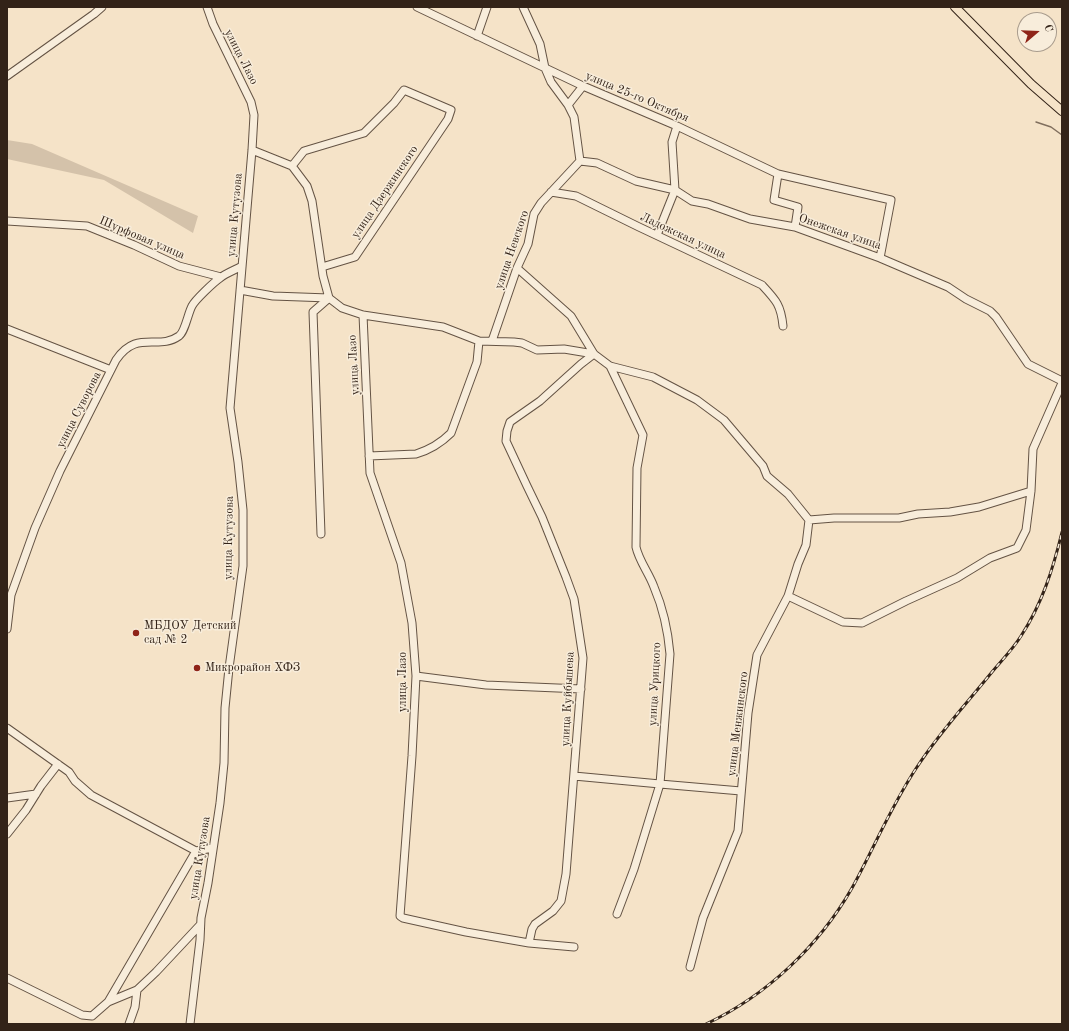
<!DOCTYPE html>
<html>
<head>
<meta charset="utf-8">
<style>
	body { margin:0 }
	#map { position:relative; width:1069px; height:1031px; overflow:hidden; background:#f5e3c8; font-family:"Old Standard TT",serif }
	canvas { display:block }
	.frame { position:absolute; inset:0; border:8px solid #332318; pointer-events:none }
	.north { position:absolute; left:1017px; top:12px; width:40px; height:40px; box-sizing:border-box; background:#f8eddb; border:1px solid #a99c8d; border-radius:50%; rotate:71deg; font-size:11px; font-weight:700; line-height:16px; text-align:center; color:#332318 }
	.north::after { content:''; display:block; margin:auto; width:14px; height:18px; background:#8f2418; clip-path:polygon(50% 0,100% 100%,50% 72%,0 100%) }
</style>
</head>
<body>
<div id="map">
<canvas width="1069" height="1031"></canvas>
<div class="frame"></div>
<div class="north">С</div>
</div>
<script>
const ctx = document.querySelector('canvas').getContext('2d');
ctx.lineJoin = 'round';
function fill(path, color) { ctx.fillStyle = color; ctx.fill(path, 'evenodd'); }
function strokePath(path, color, width, dash) { ctx.strokeStyle = color; ctx.lineWidth = width; ctx.lineCap = dash ? 'butt' : 'round'; ctx.setLineDash(dash || []); ctx.stroke(path); }
function write(font, color, halo, rows, align = 'center') {
  ctx.font = font + ' "Old Standard TT",serif'; ctx.lineWidth = 3; ctx.setLineDash([]); ctx.textBaseline = 'middle'; ctx.strokeStyle = halo; ctx.fillStyle = color; for (const [text, x, y, turn = 0] of rows) {
    ctx.save(); ctx.translate(x, y); ctx.rotate((+turn || 0) * Math.PI / 180); ctx.textAlign = isNaN(turn) ? turn : align; if (halo) ctx.strokeText(text, 0, 0); ctx.fillText(text, 0, 0); ctx.restore();
  }
}
const green = new Path2D(`
	M7,140L32,144L198,216L193,233L104,180L7,159Z`);
const stream = new Path2D(`
	M1036,122L1051,127L1062,135`);
const minor = new Path2D(`
	M417,7L583,86L677,126L778,174L891,200L880,258
	M477,36L487,7
	M7,76L94,14L102,7
	M568,105L583,86
	M252,150L292,166L307,186L312,201L323,276L329,298L342,308L363,315L443,327L479,341L514,342L522,343L537,350L564,349L594,354
	M580,161L597,163L636,181L675,190L692,201L708,204L750,219L795,227L880,258L948,287L966,299L990,311L996,317L1028,364L1062,381
	M292,166L304,151L364,133L394,103L404,90L451,110L448,119L355,257L322,267
	M778,174L774,200L798,207L795,227
	M551,192L576,196L639,227L762,285C776,300 781,305 783,326
	M7,221L87,226L134,245L179,266L221,277
	M657,235L675,190L672,142L677,126
	M517,268L571,316L594,354L610,366L653,377L697,400L724,420L763,466L767,476L788,494L809,520L806,545L798,564L788,596L757,655L748,713L738,831L703,918L690,967
	M240,290L273,296L329,298
	M363,315L370,473L401,563L412,623L416,676L412,756L400,916L403,918L466,932L529,943L574,947
	M7,329L111,370
	M492,341L517,268L528,244L534,214L541,203L580,161L574,117L568,105L551,82L545,68L540,44L523,7
	M610,366L643,435L637,468L636,547C639,561 649,573 654,587C663,608 668,631 670,654L660,784L634,869L617,914
	M369,456L416,454C429,450 441,443 451,433L477,362L479,341
	M809,520L834,518H899L918,514L950,512L979,507L1031,491
	M321,534L313,312L329,298
	M788,596L843,622L862,623L906,601L957,578L990,558L1017,548L1026,530L1031,491L1033,449L1062,383
	M7,629L11,595L35,528L60,471L116,360C137,329 158,351 179,336C185,332 188,313 192,306C195,300 214,282 220,278C226,273 235,270 242,266
	M416,676L486,685L581,689
	M7,728L69,772L75,781L91,795L196,851
	M574,776L660,784L741,791
	M7,798L36,794
	M7,834L26,810L41,786L58,764
	M529,943L532,929L535,924L553,911L561,901L566,874L583,658L574,599L566,577L542,517L527,486L506,441L507,431L510,422L540,401L581,364L594,354
	M7,978L82,1015L92,1016L108,1002L196,851L213,848
	M108,1002L137,990
	M129,1024L135,1007L137,990L156,972L200,925
	M190,1024L200,940L201,918L208,883L220,803L224,763L225,708L229,668L243,566V510L238,462L230,408L252,150L254,115L251,102L213,24L207,7`);
const major = new Path2D(`
	M955,7L1031,84L1062,111`);
const rail = new Path2D(`
	M706,1024C766,996 819,946 852,888C874,848 891,806 917,767C939,733 967,703 992,672C1002,660 1013,649 1021,636C1042,604 1053,569 1062,532`);
const markers = [
	[136,633,4,"#8f2418"],
	[197,668,4,"#8f2418"]
];
const streetNames = [
	["улица Лазо",241,57,63],
	["улица 25-го Октября",637,97,23],
	["улица Дзержинского",385,192,-56],
	["улица Кутузова",235,215,-85],
	["Онежская улица",840,232,19],
	["Ладожская улица",683,236,25],
	["Шурфовая улица",142,238,23],
	["улица Невского",512,250,-71],
	["улица Лазо",354,365,-93],
	["улица Суворова",79,410,-63],
	["улица Кутузова",229,538,-89],
	["улица Лазо",403,682,-90],
	["улица Урицкого",655,684,-87],
	["улица Куйбышева",568,699,-87],
	["улица Менжинского",738,724,-83],
	["улица Кутузова",200,858,-81]
];
const poiNames = [
	["МБДОУ Детский",144,626],
	["сад № 2",144,640],
	["Микрорайон ХФЗ",205,668]
];
fill(green, '#d4c2aa');
strokePath(stream, '#806f5e', 1.5);
strokePath(minor, '#645344', 9);
strokePath(major, '#332318', 10);
strokePath(minor, '#f8eddb', 7);
strokePath(major, '#f5e3c8', 8);
strokePath(rail, '#332318', 3);
strokePath(rail, '#f8eddb', 1.5, [4.5]);
for (const [x, y, r, color] of markers) { const dot = new Path2D(); dot.arc(x, y, r, 0, 2 * Math.PI); ctx.fillStyle = color; ctx.fill(dot); strokePath(dot, '#f8eddb', 1.5); }
write('12px', '#332318', '#f8eddb', streetNames);
write('12px', '#332318', '#f8eddb', poiNames, 'left');
</script>
</body>
</html>
